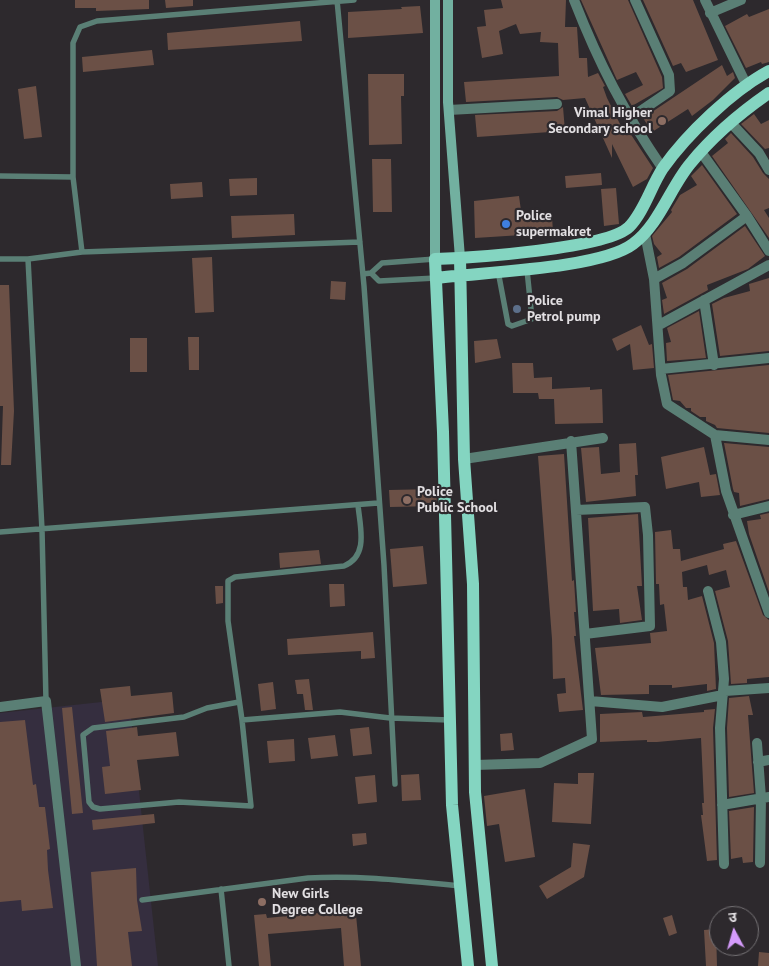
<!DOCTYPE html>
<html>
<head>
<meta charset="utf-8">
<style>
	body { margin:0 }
	#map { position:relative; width:769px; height:966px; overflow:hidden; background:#2d292d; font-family:"PT Sans","Noto Sans Devanagari",sans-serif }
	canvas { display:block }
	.north { position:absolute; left:709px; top:906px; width:50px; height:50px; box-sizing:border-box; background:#2d292d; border:1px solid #757275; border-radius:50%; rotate:354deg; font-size:14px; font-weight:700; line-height:20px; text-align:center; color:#e2dfe2 }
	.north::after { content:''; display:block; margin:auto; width:18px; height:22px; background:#d59bfb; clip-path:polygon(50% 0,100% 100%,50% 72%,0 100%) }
</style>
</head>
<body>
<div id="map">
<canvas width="769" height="966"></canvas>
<div class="north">उ</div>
</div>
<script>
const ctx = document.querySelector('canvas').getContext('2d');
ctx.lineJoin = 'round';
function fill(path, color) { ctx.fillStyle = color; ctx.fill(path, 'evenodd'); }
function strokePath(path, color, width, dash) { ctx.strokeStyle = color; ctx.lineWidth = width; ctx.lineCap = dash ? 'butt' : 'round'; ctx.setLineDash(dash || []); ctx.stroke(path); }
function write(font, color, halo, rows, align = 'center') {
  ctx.font = font + ' "PT Sans",sans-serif'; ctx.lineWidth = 4.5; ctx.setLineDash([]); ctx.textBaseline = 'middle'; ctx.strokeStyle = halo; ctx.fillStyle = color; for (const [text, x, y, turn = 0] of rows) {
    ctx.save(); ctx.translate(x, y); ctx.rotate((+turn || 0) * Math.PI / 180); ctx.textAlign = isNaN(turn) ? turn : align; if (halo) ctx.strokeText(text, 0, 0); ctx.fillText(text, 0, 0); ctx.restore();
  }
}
const industrial = new Path2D(`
	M129,699L158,966H0V713Z`);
const building = new Path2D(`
	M75,0H149V9L96,11V8H75Z
	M165,0H193V6L166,8Z
	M501,0H566L565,27H577L579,58H587L588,77L598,73L605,86L603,87L607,98L624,132L628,130L653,168L647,179L633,187L612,144V158L585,98L563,100L557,97L466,102L464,82L559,76L558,43L540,42L541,32L520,34L516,24L499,31L503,54L482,58L477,27L486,26L484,10L503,8Z
	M581,0H628L662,77L663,88L632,106L625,94L643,85L636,72L617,80Z
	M643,0H693L718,60L686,72L681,63L673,66Z
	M420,6L423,33L348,38V12L402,9L401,7Z
	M769,9V62L762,64L761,62L746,68L725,26L747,14L749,17Z
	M300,21L302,41L168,50L167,33Z
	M152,50L154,65L83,72L82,57Z
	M722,65L727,76L733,72L735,78L713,100L692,116L688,109L652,132L643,118Z
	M368,74H404V96H401L402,144L369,145Z
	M36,86L42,137L24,139L18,89Z
	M563,107L565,131L477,137L475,115L557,111Z
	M754,114L761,124L769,120V148L765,149L741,124Z
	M731,133L753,157L763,173L769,179V208L764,210L769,218V238L712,156L728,143L725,139Z
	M372,159H391L392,212H373Z
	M702,165L737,214L679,257L659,268L657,257L662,254L654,244L652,236L672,212L671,210L680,195L697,185L691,176Z
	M601,173L602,185L566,188L565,176Z
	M257,178V195L230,196L229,179Z
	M202,182L203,197L171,199L170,184Z
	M616,188L619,224L604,226L601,189Z
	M519,196L522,218L552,216L553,233L475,238L474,201Z
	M294,214L295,235L232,238L231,216Z
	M745,226L765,256L748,269L707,285L708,290L664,314L662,300L667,298L662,283L687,269Z
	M212,257L214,312L195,313L192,258Z
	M769,278V351L720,356L712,304L724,298L750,291L749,284Z
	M331,281L346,282L345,300L330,299Z
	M0,285H9L14,411L11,465H1L3,406H0Z
	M699,311L706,358L667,361L666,343L671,342L667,328Z
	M641,325L649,345L652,344L654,368L633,370L630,344L617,351L612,339Z
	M188,337H199V370H189Z
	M130,338H147V372H130Z
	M497,339L501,358L475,363L474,341Z
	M512,363H533L534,378L552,377V389L590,387V390L602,389L603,423L555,424L554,399H539L538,393H513Z
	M769,365V433L717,428L715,425L706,421V417H700L691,411V408H686L680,401L673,400L668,375Z
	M636,443L638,475H635L636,496L586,502L581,448L599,447L601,474L620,472L619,444Z
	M724,443L769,447V499L740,506L739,493L734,492L733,489Z
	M704,447L710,475L716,474L720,495L701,497L699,482L666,489L661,457Z
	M564,454L572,581L574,580L576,612H574L576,636H574L583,710L559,712L557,694L566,693L565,678L553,679L552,639L538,456Z
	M436,489L437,506L390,507L389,490Z
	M769,513V592L749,534L747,521L761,519L760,515Z
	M638,514L642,586H637L642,620L620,623L619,609L593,611L588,518Z
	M671,530L673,549H680L681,561L724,549L723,544L736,541L763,615L769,620V677L747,679V683L731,684L728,641L715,591L730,587L726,570L709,575L707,565L682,572L683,587H687L688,600L702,596L714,643L716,689L707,691V684L672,688V685H649V694L601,695L595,648L651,643L650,633L667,631L664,604L660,605L659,584H656L655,532Z
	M423,546L427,584L393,587L390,549Z
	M319,550L321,564L280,568L279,553Z
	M329,584H344L345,606L330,607Z
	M215,586H223V603L216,604Z
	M373,632L375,658L361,659V651L288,655L287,639Z
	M309,679L313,710H305L303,694H297L295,680Z
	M273,682L276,709L261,711L258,684Z
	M130,686L131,696L172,692L174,713L105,722L100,689Z
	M749,696L753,715H748L754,793L729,797L727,728L729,698Z
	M72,707L83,813L72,814L62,708Z
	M715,709L713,728L717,860L707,861L701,815H703L702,803H704L701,738L657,742H647V740L600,742V714L642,712L643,717L704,712V710Z
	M25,720L33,785L36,784L39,807H45L50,849L47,850L48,870L53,908L22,911L21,900L0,902V722Z
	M137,727L138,736L176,732L179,756L137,760L141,790L105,794L102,767L110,766L106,731Z
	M369,727L372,754L353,756L350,729Z
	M512,733L514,750L501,751L500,734Z
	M335,735L338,756L311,759L308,738Z
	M294,739L295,761L269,763L267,741Z
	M578,773H594L591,824L552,822L554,783L578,784Z
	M419,774L421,800L402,801L401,775Z
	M375,775L377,802L358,804L355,777Z
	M525,789L535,857L505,862L499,824L487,826L484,796Z
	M754,807L753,862L743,863L742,857L731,859L729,811Z
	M154,814L155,823L93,830L92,820Z
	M366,833L367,844L353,846L352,834Z
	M573,843L590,845L584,877L547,899L539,886L571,867Z
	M136,868L137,900L142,931L128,932L132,966H97L91,872Z
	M355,905L361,966H344L341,928L268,934L271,966H259L254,915L266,914L267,918L339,911V906Z
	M672,915L677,933L669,936L663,918Z
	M716,929L717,966H706L704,930Z
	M759,952L769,953V966H758Z`);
const service = new Path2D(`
	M337,0L364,286L384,565L395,784
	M0,176L73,177
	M82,252L73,177V43L80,27L97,21L354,0
	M0,259H28L82,252L360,242
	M28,259L42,530L46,701
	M498,271L508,324L512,326L532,319L527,270
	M371,273L379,281L436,278
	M363,274L371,273L382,263L435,259
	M0,532L378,503
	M239,702L207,708L184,717L93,728L83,735L89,802L93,807L100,809L179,802L251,806L242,720L228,621V581L235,577L344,566C369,556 360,527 358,505
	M242,720L340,712L390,718L449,720
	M221,889L229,966
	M142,900L308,878C359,875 409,881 460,886`);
const minor = new Path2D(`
	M574,0C599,64 624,112 663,169
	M705,0L747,86
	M710,13L741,0
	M449,110L557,104
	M629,119L670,91L669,75L635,0
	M731,123L759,153L769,170
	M701,152L747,216L769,251
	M645,234L654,279L661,375L667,404L715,435L726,491L769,613
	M654,279L683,263L747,216
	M704,300L714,365
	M659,325L769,265
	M661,369L769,358
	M715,435L769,440
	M464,459L603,438
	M576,510L645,507L648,535L650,626L585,634
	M733,515L769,506
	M708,591L721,642L724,679L720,728L724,864
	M725,691L769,688
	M590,701L662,707L723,695
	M0,707L46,701L76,966
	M757,743L761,798L760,863
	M758,762L769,760
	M475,765L540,763L592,739L571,441
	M722,805L769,797`);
const secondary = new Path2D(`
	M435,0V259
	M448,0V102L460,258`);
const primary = new Path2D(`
	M460,258L464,459L473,584L475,792L492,966
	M436,278C482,272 600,269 633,244C659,225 670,188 690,164C712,137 740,113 769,93
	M468,966L452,805L443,432L435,259C470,258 606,249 629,227C644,212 651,186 663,168C687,134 732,91 769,71`);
const markers = [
	[662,121,5,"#8d6e63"],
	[506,224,5,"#3f7fe0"],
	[517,309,5,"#5c6f8a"],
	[407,500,5,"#8d6e63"],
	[262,902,5,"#8d6e63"]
];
const poiNames = [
	["Vimal Higher",652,113,"right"],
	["Secondary school",652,129,"right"],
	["Police",516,216],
	["supermakret",516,232],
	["Police",527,301],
	["Petrol pump",527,317],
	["Police",417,492],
	["Public School",417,508],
	["New Girls",272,894],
	["Degree College",272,910]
];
fill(industrial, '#352e3f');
fill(building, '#6b5046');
strokePath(service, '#5a7f75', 5.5);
strokePath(minor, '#5a7f75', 10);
strokePath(secondary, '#72b0a0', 10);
strokePath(primary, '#84d5c1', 12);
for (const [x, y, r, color] of markers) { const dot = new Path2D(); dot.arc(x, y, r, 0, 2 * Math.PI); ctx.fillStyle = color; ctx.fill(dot); strokePath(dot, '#2d292d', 2); }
write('bold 14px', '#e2dfe2', '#2d292d', poiNames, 'left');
</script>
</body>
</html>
